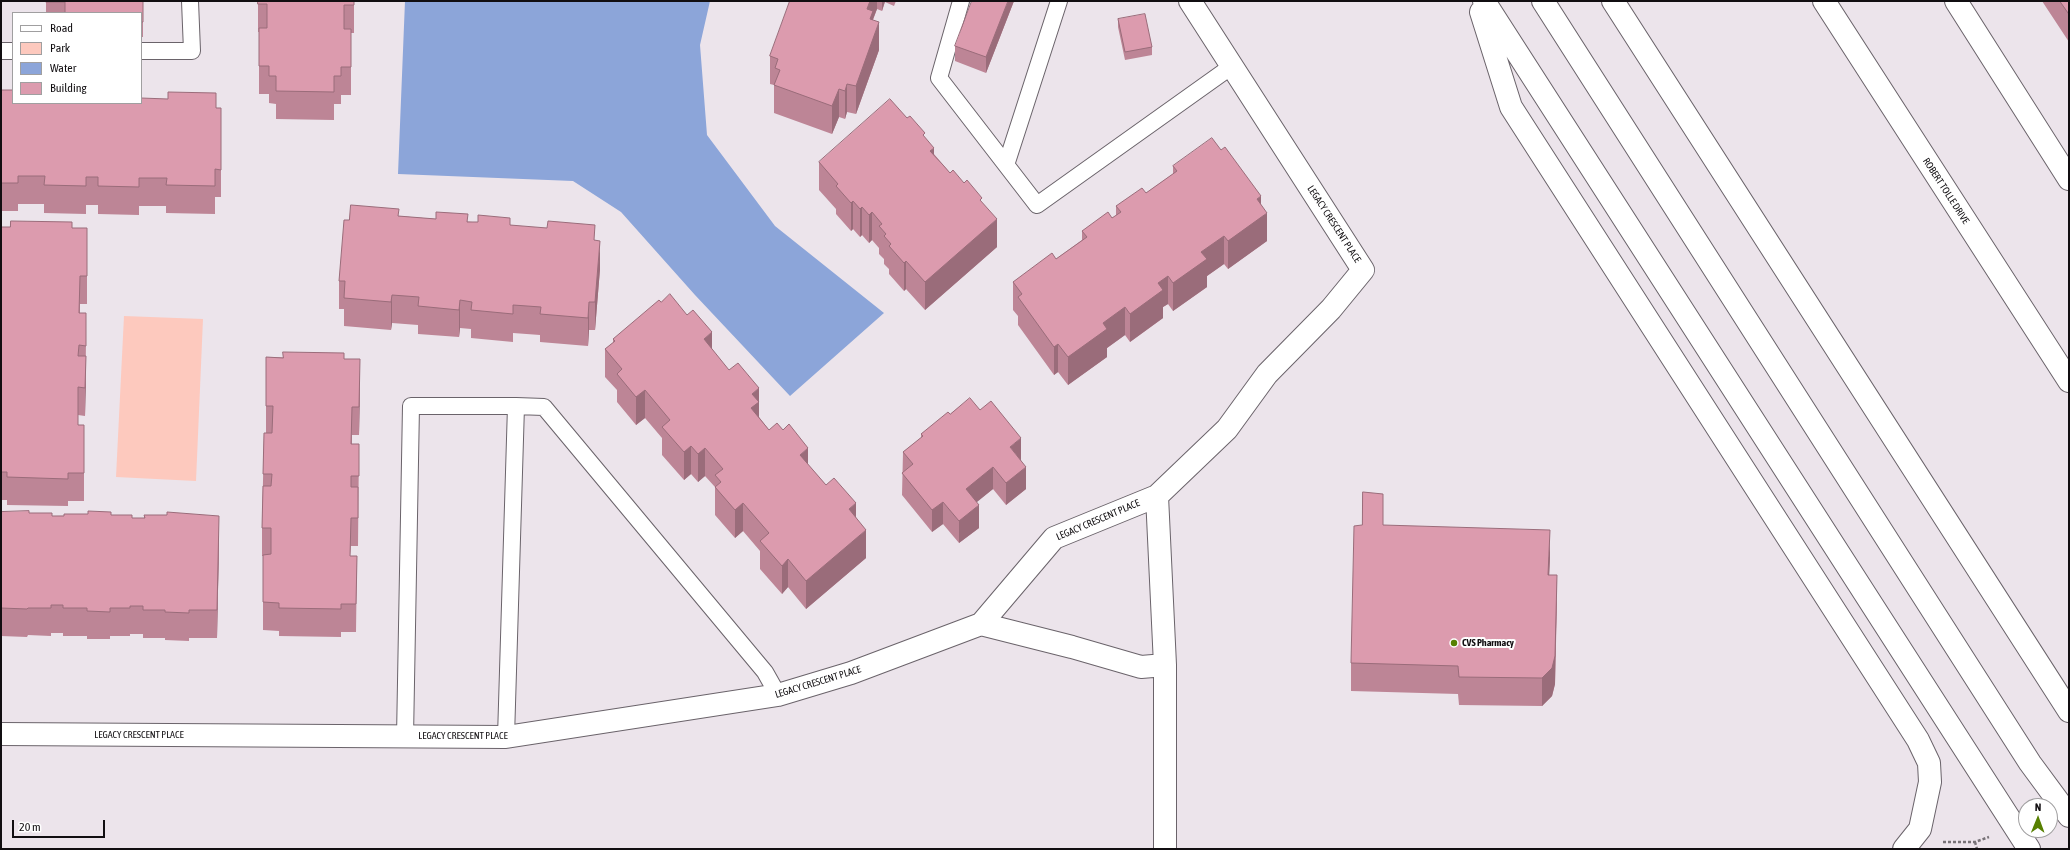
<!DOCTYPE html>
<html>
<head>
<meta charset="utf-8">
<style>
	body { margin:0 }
	#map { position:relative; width:2070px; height:850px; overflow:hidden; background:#ece4eb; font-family:"Asap Condensed",sans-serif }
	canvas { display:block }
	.frame { position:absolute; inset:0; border:2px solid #110e11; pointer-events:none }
	.legend { position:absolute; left:12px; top:12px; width:130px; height:92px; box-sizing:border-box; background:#fff; border:1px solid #a09fa0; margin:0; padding:5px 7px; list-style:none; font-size:12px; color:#110e11 }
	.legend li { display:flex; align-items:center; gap:8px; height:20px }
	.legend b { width:20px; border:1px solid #a09fa0 }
	.north { position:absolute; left:2018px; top:798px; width:40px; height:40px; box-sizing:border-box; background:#fff; border:1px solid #a09fa0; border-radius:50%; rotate:1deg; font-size:11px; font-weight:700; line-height:16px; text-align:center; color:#110e11 }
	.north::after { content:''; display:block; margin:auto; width:14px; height:18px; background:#578001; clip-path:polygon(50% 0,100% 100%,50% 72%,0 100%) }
	.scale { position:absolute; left:12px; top:820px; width:93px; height:18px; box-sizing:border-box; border:2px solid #110e11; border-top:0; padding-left:5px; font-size:12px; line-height:14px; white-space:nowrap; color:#110e11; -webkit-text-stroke:3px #fff; paint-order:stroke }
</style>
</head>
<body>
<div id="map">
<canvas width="2070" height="850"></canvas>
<div class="frame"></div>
<ul class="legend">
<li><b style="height:5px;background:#fff"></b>Road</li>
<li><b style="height:11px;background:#fdc9be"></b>Park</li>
<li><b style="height:11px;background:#8ca5d9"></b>Water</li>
<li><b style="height:11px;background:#dc9bae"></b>Building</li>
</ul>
<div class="north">N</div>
<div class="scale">20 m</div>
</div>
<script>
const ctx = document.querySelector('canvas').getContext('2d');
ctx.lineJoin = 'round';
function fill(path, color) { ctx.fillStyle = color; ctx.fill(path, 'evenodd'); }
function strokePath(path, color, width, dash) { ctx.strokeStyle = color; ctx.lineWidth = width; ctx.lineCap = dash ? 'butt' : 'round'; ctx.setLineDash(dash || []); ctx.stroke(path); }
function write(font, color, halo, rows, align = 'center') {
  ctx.font = font + ' "Asap Condensed",sans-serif'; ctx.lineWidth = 4; ctx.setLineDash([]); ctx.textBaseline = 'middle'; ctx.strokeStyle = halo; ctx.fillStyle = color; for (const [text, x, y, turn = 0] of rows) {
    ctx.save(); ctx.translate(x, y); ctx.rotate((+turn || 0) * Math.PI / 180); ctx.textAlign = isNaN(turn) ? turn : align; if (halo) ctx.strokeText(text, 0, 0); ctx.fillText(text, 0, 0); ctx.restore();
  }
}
const green = new Path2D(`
	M124,316L203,319L196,481L116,477Z`);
const water = new Path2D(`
	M405,1H710L700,45L707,135L775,226L884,313L790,396L695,295L621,212L573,181L398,174Z`);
const path = new Path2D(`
	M1943,842H1975L1989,837
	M1975,842L1977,849`);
const lane = new Path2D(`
	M961,1L939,78L1037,205L1232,66
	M1,51H13
	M141,51H192L190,1
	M1006,165L1059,1
	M516,406L544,407L765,672L778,695
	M405,737L411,406H516L506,737`);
const street = new Path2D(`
	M1824,1L2069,381
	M1956,1L2069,179
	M1157,496L1165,665V849
	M981,624L1072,647L1141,667L1165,665
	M1,734L506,737L778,695L851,673L981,624L1054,538L1157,496L1227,429L1267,374L1331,309L1363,270L1190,1`);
const primary = new Path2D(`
	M1484,1L2029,849
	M1543,1L2030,763L2069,816
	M1613,1L2069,711
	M1481,12L1511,107L1918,740L1929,763L1930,782L1920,829L1904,849`);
const wall = new Path2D(`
	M46,1H143V37H141V13H46Z
	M258,1H354V33H351V95H341V104H334V120L276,119V104L269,103V94H259V32H258Z
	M790,1H896L894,6L885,2L882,11L877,9L873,20L879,50L856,114L847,112L845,119L839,117L832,134L774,113V85L770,84V56Z
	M1014,1L986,73L955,61V46Z
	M2042,1H2069V42Z
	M1118,19L1152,47V55L1125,60L1118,27Z
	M1,90L13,103L221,108V197H215V214L166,213V206H139V215L98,214V205H86V214L44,213V204H18V211H1Z
	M925,138L934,154L950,173L982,203L997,247L925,310L906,289L904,291L889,274V269L884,264V259L879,254V248L872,240L869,243L862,235L860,237L853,229L851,231L836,214V209L819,190V162Z
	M1173,166L1261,205L1267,241L1228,269L1224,264L1207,276V287L1173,311L1168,304L1163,307V318L1130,342L1125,335L1107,348V357L1068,385L1058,372L1054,375L1018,325V316L1013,310V282L1056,259L1082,240V231L1112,218L1116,216V206L1146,193L1173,174Z
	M399,216L510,225L595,240L600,269L595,330H589L588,346L540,342V335L513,333V342L471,338V329L460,328L459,337L418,334V325L392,323L391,330L344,326V309H339V281L349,220Z
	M1,227L72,228L87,256V304H80V313L86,341L85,416L78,415V425L84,453V501H68V506L7,505V500H1Z
	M613,339L712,349L759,416V417L769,430L808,465L826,485L856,517L866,558L806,609L788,587L782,594L760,569V551L743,531L735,538L715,515V487L705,476L698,482L691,474L684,480L662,455V438L645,418L636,425L617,402V390L605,377V349L613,343Z
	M266,357L344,359L360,387L359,435H352V444H359L358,546H351L350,556H357L356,632H341V637L279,636V631L263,630V556H262V528L264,433H266Z
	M950,414L1021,460L1026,489L1006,505L993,489L976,502L979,528L959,543L943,524L932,532L902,495L903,452L921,438V434Z
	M1,512L29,513L52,516L111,515L132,518H144V515L219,543L217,638H189V641L165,640V638H143V634H130V636H110V639H87V636H63V633H51V636L28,635L27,637L1,636Z
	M1383,525L1550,557L1549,575L1557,603L1555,684L1552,696L1542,706L1459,705L1458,694L1351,691V663Z`);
const shadedWall = new Path2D(`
	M870,1H877V9L873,19V38L879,22V50L856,114V86L867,9Z
	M882,1H885L882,11Z
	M1008,1H1014L986,73V57Z
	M847,84V112L845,119V91Z
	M839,89V117L832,134V106Z
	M934,148V176L930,151Z
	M1261,196V217L1267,213V241L1228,269V241L1257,199Z
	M853,201V229L851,231V203Z
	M862,207V235L860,237V209Z
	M872,212V240L869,243V215Z
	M997,219V247L925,310V282Z
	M1224,236V264L1207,276V287L1173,311V283L1201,252Z
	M600,241V269L595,330V302Z
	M906,261V289L904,291V263Z
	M1168,276V304L1163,307V318L1130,342V314L1158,283Z
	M392,295V323L391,330V302Z
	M460,300V328L459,337V310Z
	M589,302V330L588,346V318Z
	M1125,307V335L1107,348V357L1068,385V357L1103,323Z
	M712,332V360L704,339Z
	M1058,344V372L1054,375V347Z
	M86,356V384L85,416V388Z
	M360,359V387L359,435V407Z
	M759,388V430L751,436L752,394Z
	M645,390V418L636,425V397Z
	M1021,438V461L1010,447Z
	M691,446V474L684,480V452Z
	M705,448V476L698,482V454Z
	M808,448V476L800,455Z
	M993,467V489L966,511V489Z
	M1026,467V489L1006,505V483Z
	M943,502V524L932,532V510Z
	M743,503V531L735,538V510Z
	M856,503V531L849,509Z
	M979,505V528L959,543V521Z
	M219,516V543L217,638V610Z
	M866,530V558L806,609V581Z
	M1550,530V557L1548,603V575Z
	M788,559V587L782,594V566Z
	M1557,575L1555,684L1552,696L1542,706V678Z`);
const building = new Path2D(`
	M46,1H143V22H141V13H65V2H46Z
	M258,1H354V5H344V29H351V67H341V76H334V92L276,91V76H269V66H259V28H267V4H258Z
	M790,1H870L867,9L873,11L870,19L879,22L856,86L847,84L845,91L839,89L832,106L774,85L780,70L775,68L778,59L770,56Z
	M972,1H1008L986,57L955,46Z
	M2060,1H2069V14Z
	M1145,14L1152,47L1125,52L1118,19Z
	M1,90H13V103H141V98L168,99V92L216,93V108H221V170L215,169V186L166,185L167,178H139V187L98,186V177H86V186L44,185L45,176H18V183H1Z
	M890,99L907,118L910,116L925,133L923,135L934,148L930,151L943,165L950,173L953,170L964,183L967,180L982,198L980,200L997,219L925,282L906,261L904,263L889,246L891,244L884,236L886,234L879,226L882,224L872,212L869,215L862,207L860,209L853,201L851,203L836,186L838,184L819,162Z
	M1212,138L1221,150L1225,147L1261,196L1257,199L1267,213L1228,241L1224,236L1201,252L1207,259L1173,283L1168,276L1158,283L1163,290L1130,314L1125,307L1103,323L1107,329L1068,357L1058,344L1054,347L1018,297L1022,294L1013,282L1052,253L1056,259L1087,237L1082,231L1108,212L1112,218L1121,212L1116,206L1142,188L1146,193L1177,171L1173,166Z
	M351,205L399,209L398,216L436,219V212L468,214L467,222H478V215L510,218V225L547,228L548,221L595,225L594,240L600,241L595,302H589L588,318L540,314L541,307L513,305V314L471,310L472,302L460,300L459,310L418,306L419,297L392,295L391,302L344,298L345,281H339L344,220H349Z
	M11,221L72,222V228H87V276H80L79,313H86V346L79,345L78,356H86L85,388L78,387V425H84V473H68V479L7,477V472H1V227H10Z
	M670,294L687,315L693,310L712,332L704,339L729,370L738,363L759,388L752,394L759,402L751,408L769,430L777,423L783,430L789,424L808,448L800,455L826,485L834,478L856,503L849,509L866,530L806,581L788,559L782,566L760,541L769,533L743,503L735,510L715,487L721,482L715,475L723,469L705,448L698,454L691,446L684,452L662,427L670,420L645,390L636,397L617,374L622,369L605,349L615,341L613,339L659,300L661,302Z
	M283,352L344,353V359H360L359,407H352L351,444H359V476H351V487H358V518H351L350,556H357L356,604H341V609L279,608V603L263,602V555L271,554V528H262L263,486H271L272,474H263L264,433H272L273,406H266V357L283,358Z
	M970,398L980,410L991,401L1021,438L1010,447L1026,467L1006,483L993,467L966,489L979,505L959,521L943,502L932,510L902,473L913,464L903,452L923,436L921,434L948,412L950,414Z
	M1363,492L1383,494V525L1550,530L1548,575H1557L1555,656L1552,668L1542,678L1459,677L1458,666L1351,663L1354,526L1362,525Z
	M29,511V513H52V516H64V514H88V511L111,512V515H132V518H145L144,515H167V512L219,516L217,610H189V613L165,612V610H143V606H130V608H110V612L87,611V608H63V605H51V608H28L27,609L1,608V512Z`);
const markers = [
	[1454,643,4,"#578001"]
];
const streetNames = [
	["ROBERT TOLLE DRIVE",1946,191,57],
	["LEGACY CRESCENT PLACE",1334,224,57],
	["LEGACY CRESCENT PLACE",1098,520,-23],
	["LEGACY CRESCENT PLACE",818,682,-17],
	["LEGACY CRESCENT PLACE",139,735],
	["LEGACY CRESCENT PLACE",463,736]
];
const poiNames = [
	["CVS Pharmacy",1462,643]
];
fill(green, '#fdc9be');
fill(water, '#8ca5d9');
strokePath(lane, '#6a636a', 18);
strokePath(street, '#6a636a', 24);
strokePath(primary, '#6a636a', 24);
strokePath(path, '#777277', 2.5, [3, 2]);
strokePath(lane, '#fff', 16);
strokePath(street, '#fff', 22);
strokePath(primary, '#fff', 22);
fill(wall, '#bd8596');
fill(shadedWall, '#9a6c7a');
fill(building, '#dc9bae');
strokePath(building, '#9a6c7a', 1);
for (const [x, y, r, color] of markers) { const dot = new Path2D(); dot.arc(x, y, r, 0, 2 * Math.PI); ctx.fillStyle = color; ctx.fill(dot); strokePath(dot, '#fff', 1.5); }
write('10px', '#110e11', '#fff', streetNames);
write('bold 10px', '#110e11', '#fff', poiNames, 'left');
</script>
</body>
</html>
